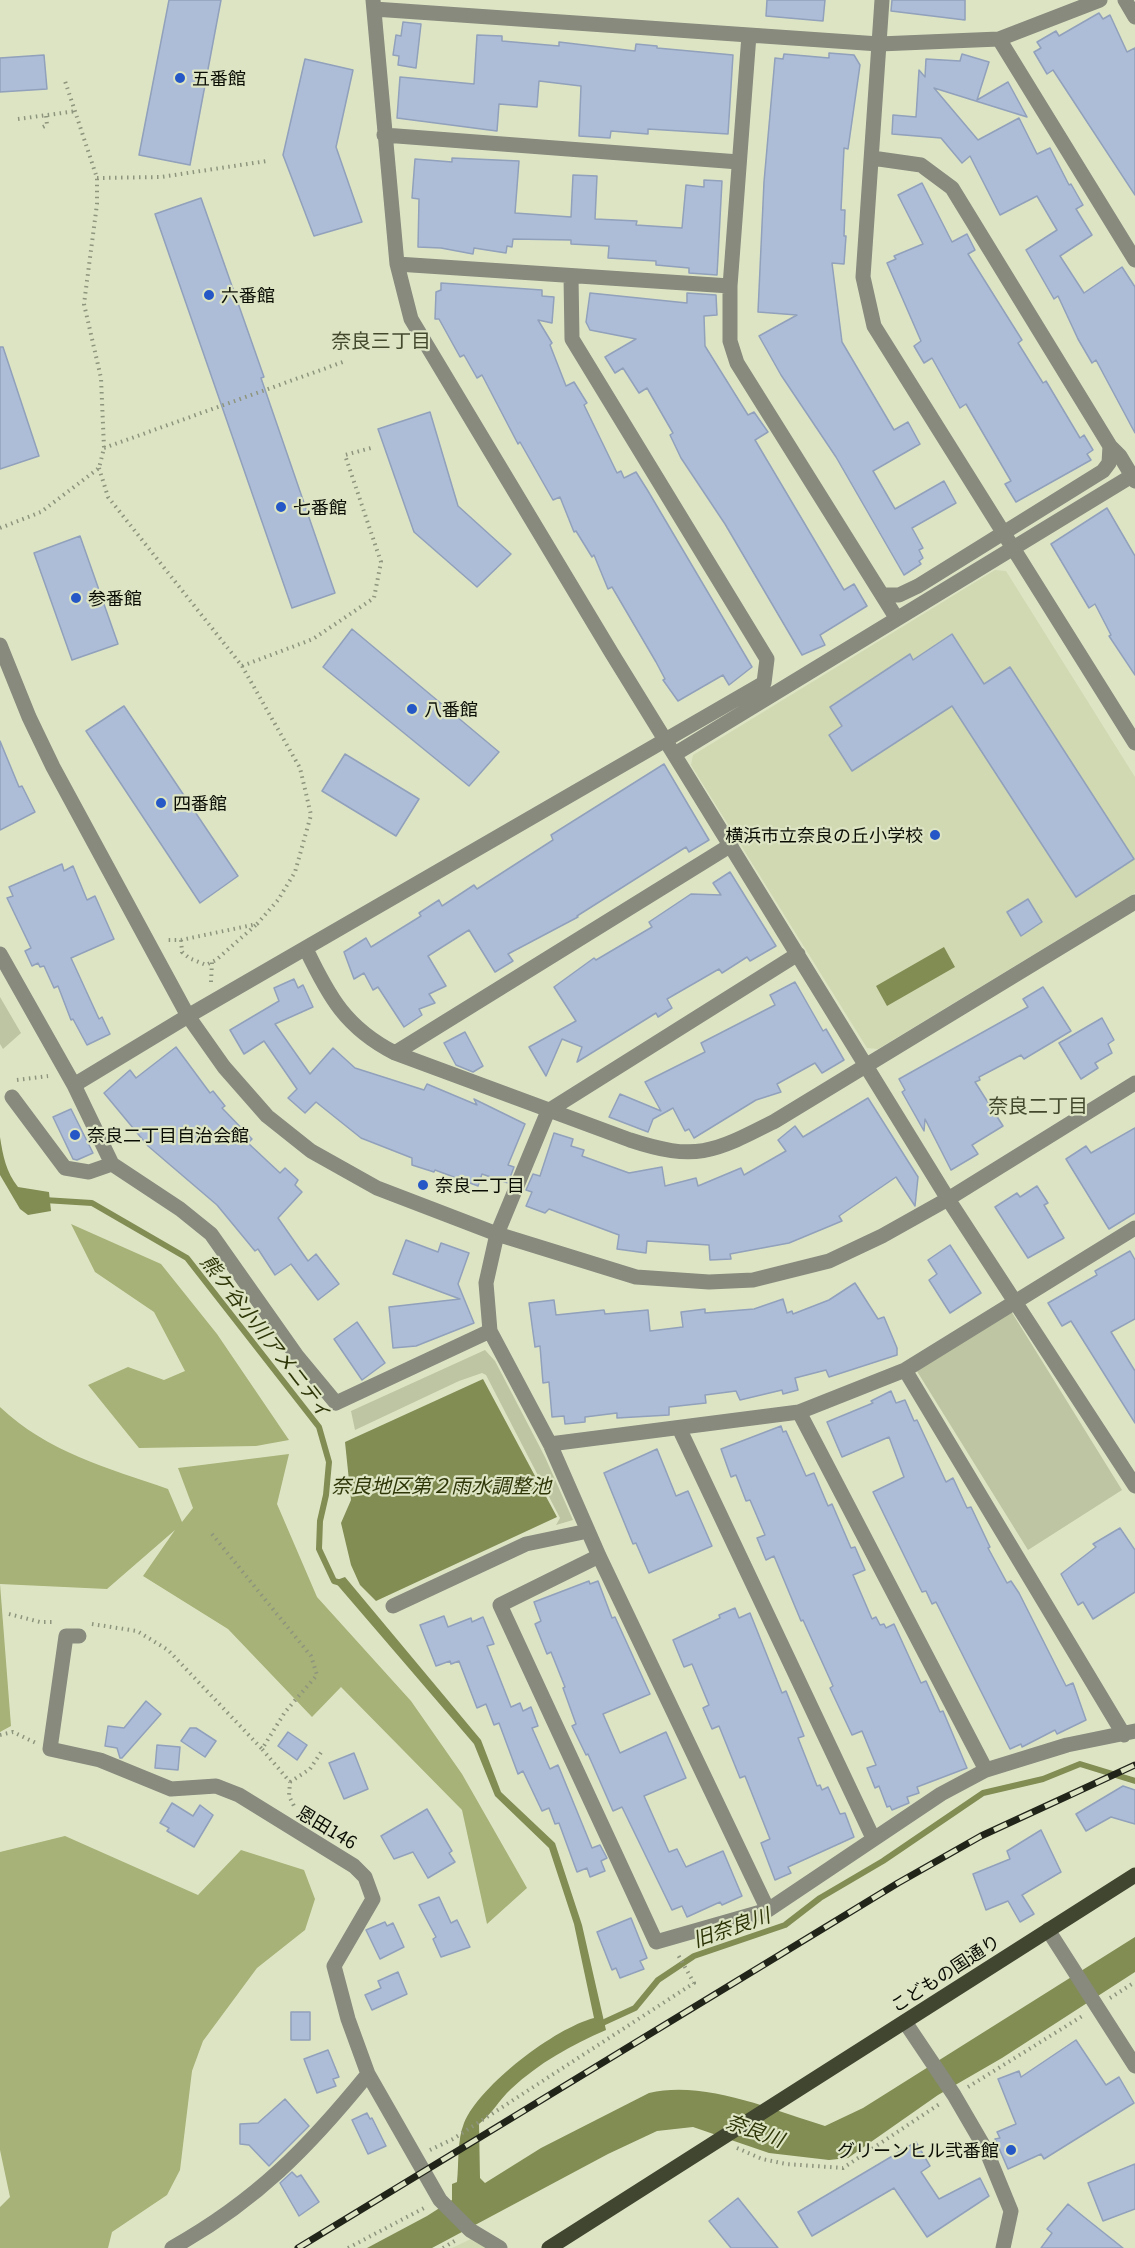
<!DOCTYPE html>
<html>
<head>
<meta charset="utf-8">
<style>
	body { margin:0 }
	canvas { display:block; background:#dce4c4 }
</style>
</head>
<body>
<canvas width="1135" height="2248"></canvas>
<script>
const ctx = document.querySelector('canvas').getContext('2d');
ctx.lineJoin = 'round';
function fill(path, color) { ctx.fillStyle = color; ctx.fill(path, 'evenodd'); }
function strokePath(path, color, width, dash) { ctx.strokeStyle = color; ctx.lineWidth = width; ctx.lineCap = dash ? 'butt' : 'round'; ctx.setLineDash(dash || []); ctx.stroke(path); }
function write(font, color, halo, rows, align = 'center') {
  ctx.font = font + ' Georgia,"Noto Sans JP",serif'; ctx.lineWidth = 4.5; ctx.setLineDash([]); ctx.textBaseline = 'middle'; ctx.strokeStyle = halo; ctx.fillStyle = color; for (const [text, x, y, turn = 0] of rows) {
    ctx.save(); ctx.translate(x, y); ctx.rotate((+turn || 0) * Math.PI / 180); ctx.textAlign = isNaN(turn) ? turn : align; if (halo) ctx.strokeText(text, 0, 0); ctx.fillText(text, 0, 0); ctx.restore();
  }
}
const built = new Path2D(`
	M995,570L1006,571L1135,777V893L878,1049L867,1048L691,765L693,755Z
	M473,2238L486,2248H452Z`);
const green = new Path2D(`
	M0,997L21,1033L3,1049L0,1044Z
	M1011,1311L1122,1490L1028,1550L915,1368Z
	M485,1350L495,1361L545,1457L573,1520L556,1525L560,1518L486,1375L482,1373L459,1381L355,1430L351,1411Z`);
const forest = new Path2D(`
	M71,1224L161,1264L217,1334L289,1440L256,1446L139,1448L88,1385L128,1367L164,1380L185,1371L154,1312L95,1272Z
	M0,1407C47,1452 108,1468 168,1489L182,1522L193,1508L178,1468L289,1454L277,1504L317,1597L411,1701L462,1774L527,1888L487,1924L462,1810L341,1687L312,1717L228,1629L143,1576L175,1530L107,1589L0,1584L11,1726L0,1732Z
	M65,1836L198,1895L241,1850L304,1870L315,1899L305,1930L257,1968L203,2041L192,2071L180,2170L167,2195L112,2232L108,2248H0V2207L10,2197L0,2150V1852Z`);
const water = new Path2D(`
	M944,947L955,967L887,1006L876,986Z
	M0,1137C3,1156 6,1172 18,1187L49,1192L51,1211L28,1215L20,1209L0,1175Z
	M483,1379L557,1517L376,1601L360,1585L351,1565L341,1523L351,1500L345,1442Z
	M345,1577L481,1740L501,1792L555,1843L582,1925L606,2030C571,2045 539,2063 511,2089C499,2100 492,2114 479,2124L480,2178L485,2183L541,2148L649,2093C705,2080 772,2110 825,2126L863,2108L1135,1937V1972L1002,2058L938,2095L848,2158L829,2160L769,2153L693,2127L657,2131L608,2154L432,2248H367L427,2216L452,2200V2184L457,2182C459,2163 457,2140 464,2123C480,2085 555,2028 594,2018L574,1924L549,1848L495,1796L474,1744L334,1581Z`);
const stream = new Path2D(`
	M44,1200L92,1203L187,1258L319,1427L329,1462L326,1495L320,1521L319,1549L334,1581L341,1583
	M598,2025L635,2008L658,1980L694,1956L785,1925L820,1898L883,1861L983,1793L1043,1779L1080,1764L1135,1781`);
const building = new Path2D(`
	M169,0H221L190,165L139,155Z
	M767,0H825L823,21L766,16Z
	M892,0H965V20L891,11Z
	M1099,13L1103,19L1110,15L1127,52L1135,48V195L1053,70L1047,74L1034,52L1041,48L1037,42L1056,31L1059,36Z
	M403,22L421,24L416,68L398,65L399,56L393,55L396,35L401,36Z
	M477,35L502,36V41L559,46V42L635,51L636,44L657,46V48L733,55L728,134L648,129V134L611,131L610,138L579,136L581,86L539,81L537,107L499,104L497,131L397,118L400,77L474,84Z
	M829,53L854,55L860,65L848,149L844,148L841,210H845L844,236H846L844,264L832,263L842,342L894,430L908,422L920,444L873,471L895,509L944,481L956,503L912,528L923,548L919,550L923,558L919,561L921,564L904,575L836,457L781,375L759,336L797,315L758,312L764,182L775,58L783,59L784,54L829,58Z
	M962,54L989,62L977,100L1008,82L1027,117L934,88L978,140L1019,118L1037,154L1050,148L1069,185L1071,184L1083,205L1076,209L1092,235L1060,256L1084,293L1122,267L1135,287V433L1096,360L1092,363L1078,339L1058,296L1054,299L1026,250L1057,230L1037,196L1000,215L970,156L962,163L941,138L892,134L893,115L916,117L919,70L925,77L926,59L960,61Z
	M44,55L47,89L0,92V58Z
	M305,59L353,70L336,147L362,222L314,236L283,155Z
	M452,158L519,161L515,213L571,217L573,175L597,176L595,219L637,221L636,225L682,228L686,185L704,187V180L722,181L717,275L689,273V268L656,265V261L608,258L609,246L571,244V240L513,239L512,247L507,246L506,253L474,248L473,254L441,248L418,247L419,199L412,198L415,159L452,162Z
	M922,183L952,242L967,234L975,250L968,254L1022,340L1018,343L1043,383L1046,381L1080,438L1084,435L1093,450L1087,454L1091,460L1016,502L1005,484L1011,481L966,404L960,408L932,358L924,363L914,346L921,341L887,263L896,259L894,256L923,244L898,195Z
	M201,198L264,377L261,378L335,593L292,608L155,214Z
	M441,283L542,290V296L554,297L552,323L538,320L552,343L550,345L566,386L574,382L587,403L584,405L617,473L621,471L624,478L636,472L648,491L752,667L729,685L723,675L678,701L663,680L665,679L656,662L612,587L608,589L594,555L592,557L576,531L574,532L560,497L553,500L520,442L518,444L482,375L477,378L464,355L460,357L439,319H435L436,292L441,290Z
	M590,293L687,303V293L716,295L717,315L704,316L705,346L748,415L754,412L768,432L755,440L844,590L854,584L867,606L820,635L825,645L802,655L725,524L681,458L670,435L673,433L647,388L639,393L623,368L615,373L605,357L636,339L590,330L586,322Z
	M0,347H3L39,456L0,469Z
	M430,412L458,506L511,554L477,587L414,532L378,429Z
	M1107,508L1135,556V675L1109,636L1111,635L1095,604L1089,608L1051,544Z
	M80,536L118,644L72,660L34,553Z
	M352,629L499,752L469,786L323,667Z
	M952,634L984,684L1010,667L1134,859L1076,897L952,706L852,771L829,735L842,726L830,707L910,654L913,660Z
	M124,706L238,876L200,903L86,731Z
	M0,741L19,787L22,786L35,812L0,830Z
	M345,754L419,799L396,836L322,791Z
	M664,764L709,840L689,852L686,847L577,916L578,917L508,954L513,961L495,972L469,930L428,956L446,986L429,994L435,1003L419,1009L422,1015L404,1027L378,987L373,990L364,973L354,979L344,952L366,938L371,947L421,916L419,913L439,900L442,906L474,885L477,889L553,840L551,835Z
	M62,864L64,871L73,866L87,900L95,896L114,939L71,958L99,1019L102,1017L110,1034L87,1045L73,1019L71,1020L58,986L54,988L44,966L40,967L38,963L32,966L25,951L31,948L7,898L13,896L9,887Z
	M730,872L776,946L750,961L747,957L722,973L719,969L667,999L672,1008L658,1017L656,1013L577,1062L582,1047L562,1039L546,1076L529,1047L576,1021L554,987L594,958L596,960L652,927L649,922L691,894L721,895L713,883Z
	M1028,899L1042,922L1021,936L1007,912Z
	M294,979L298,988L303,985L313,1007L275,1024L310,1074L333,1048L355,1068L424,1090L427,1084L477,1105L474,1099L525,1124L508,1165L514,1167L508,1183L482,1174L478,1186L435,1170L434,1172L412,1165V1158L361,1138L316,1102L305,1113L288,1098L297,1089L264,1041L244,1054L230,1030L279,1001L274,988Z
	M795,982L823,1031L826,1029L844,1060L822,1073L815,1063L777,1084L781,1092L756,1100L694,1138L689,1129L685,1131L673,1108L653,1119L648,1132L609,1117L620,1094L661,1111L645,1082L705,1052L701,1043L775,1005L770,995Z
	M1043,987L1071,1031L1024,1059L1021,1055L979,1077L980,1080L975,1082L1003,1126L972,1145L978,1154L951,1170L925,1119L924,1131L902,1092L905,1090L899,1079L1028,1007L1023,999Z
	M1102,1018L1114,1040L1108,1044L1112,1053L1095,1063L1098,1068L1081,1079L1059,1043Z
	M465,1032L483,1066L473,1072L456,1065L444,1043Z
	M176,1047L210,1093L213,1091L225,1106L222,1108L252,1139L248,1143L280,1173L285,1168L298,1180L295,1185L302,1192L278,1218L308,1261L316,1254L339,1284L318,1300L291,1264L275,1275L258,1249L255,1251L217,1205L148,1146L104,1093L130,1070L136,1078Z
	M868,1098L918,1177L915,1206L896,1177L839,1216L842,1221L789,1243L730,1254L731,1259L710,1260L709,1245L647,1241L646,1253L617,1249L619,1235L549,1209L545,1213L526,1206L532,1192L526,1190L533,1174L540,1176L554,1133L573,1139L571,1146L584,1150L582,1156L629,1173L662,1167L665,1186L696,1178L698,1186L741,1168L744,1175L786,1151L778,1140L795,1126L803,1137Z
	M71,1109L93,1153L77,1160L73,1159L53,1117Z
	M1135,1128V1213L1109,1229L1066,1159L1086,1146L1091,1153Z
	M1037,1186L1048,1203L1044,1205L1064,1238L1028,1258L995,1207L1017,1193L1020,1197Z
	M406,1240L438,1252L441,1243L469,1253L458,1284L474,1323L416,1346L393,1348L389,1307L460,1299L393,1274Z
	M950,1245L981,1293L950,1313L929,1280L937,1274L928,1260Z
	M1130,1251L1135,1260V1319L1111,1332L1135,1371V1423L1071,1321L1062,1326L1048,1303L1097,1275L1095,1271Z
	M855,1283L878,1319L884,1317L897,1348V1355L829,1377L826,1370L795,1378L798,1390L783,1394L782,1390L740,1400L736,1391L705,1395L706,1403L669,1407V1415L617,1418V1413L585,1417V1422L565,1424L564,1416L552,1417L549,1382L543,1383L540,1346L535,1347L529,1303L554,1300L556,1315L604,1310L605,1314L648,1310L650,1331L683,1327L681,1312L705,1309V1313L754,1309L783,1299L787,1313L792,1311L793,1314L829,1300Z
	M357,1322L385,1363L362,1380L334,1339Z
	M891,1391L896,1403L905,1400L914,1421L917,1420L946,1482L953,1478L967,1508L971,1507L990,1547L988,1548L1007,1583L1011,1581L1019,1593L1066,1686L1073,1683L1086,1720L1057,1734L1055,1730L1022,1747L1021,1744L1010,1749L936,1602L932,1604L926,1591L922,1592L873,1492L904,1477L889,1437L842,1457L827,1422L873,1403L871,1401Z
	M781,1426L783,1432L786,1431L806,1476L814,1473L828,1506L832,1504L851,1548L855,1547L865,1570L853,1575L872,1619L876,1617L880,1625L884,1624L886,1628L894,1624L921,1683L926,1681L940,1712L943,1711L967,1768L917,1787L919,1793L907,1797L909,1803L892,1810L890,1806L887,1807L879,1786L875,1788L867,1768L876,1765L862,1731L852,1735L830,1688L833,1686L803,1620L801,1621L774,1556L766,1560L757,1538L765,1535L750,1500L746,1501L736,1475L731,1477L721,1449Z
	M657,1449L676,1496L688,1491L712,1546L649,1573L636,1543L633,1544L604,1473Z
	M1120,1528L1135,1550V1592L1093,1619L1083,1602L1078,1605L1061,1574L1096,1547L1093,1544Z
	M589,1581L590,1584L598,1581L612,1618L615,1617L650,1694L603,1714L620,1753L666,1732L686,1778L644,1796L669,1852L677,1849L686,1867L723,1851L742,1896L722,1905L720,1902L687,1917L682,1906L672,1910L622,1807L613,1811L588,1754L586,1755L572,1726L576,1724L563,1688L565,1687L551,1652L547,1654L535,1624L541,1621L534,1602Z
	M735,1608L739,1618L750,1613L782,1693L786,1691L804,1736L798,1738L817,1786L820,1785L822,1790L828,1787L840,1814L845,1813L854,1837L788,1867L791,1873L775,1880L761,1843L770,1839L745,1776L740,1778L719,1726L712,1729L703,1708L709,1705L692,1664L684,1667L673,1640L720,1618L719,1615Z
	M444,1616L448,1627L471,1618L472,1622L483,1617L494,1644L487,1646L511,1707L520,1703L523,1711L531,1707L538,1726L532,1728L550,1769L558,1765L592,1848L600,1845L607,1858L601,1861L605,1871L590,1877L587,1868L577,1872L559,1823L555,1824L549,1808L542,1811L523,1771L518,1774L499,1723L494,1725L486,1704L477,1708L459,1661L451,1664L450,1661L436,1666L420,1625Z
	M146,1701L161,1714L122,1758H120L117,1748L105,1746L108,1726L124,1728Z
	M190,1728H196L216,1741L205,1757L181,1741Z
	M288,1732L307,1745L297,1760L278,1746Z
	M157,1745L180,1747L178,1770L155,1768Z
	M354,1753L368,1789L344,1799L329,1763Z
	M1123,1786L1135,1790V1824L1111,1817L1086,1831L1076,1814Z
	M172,1803L193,1816L200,1805L213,1815L194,1847L167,1831L169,1828L160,1823Z
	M427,1809L452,1851L449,1853L455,1862L428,1878L413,1852L394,1859L381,1836Z
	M1041,1830L1061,1872L1022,1895L1034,1914L1020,1922L1008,1901L986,1910L973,1874L1010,1859L1007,1851Z
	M439,1897L451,1923L457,1920L470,1947L441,1957L433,1939L436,1937L419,1905Z
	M631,1918L647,1958L640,1961L644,1969L620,1978L616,1968L612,1970L597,1932Z
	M385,1922L387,1926L393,1923L404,1947L380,1959L366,1930Z
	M398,1972L407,1994L372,2010L365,1995L381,1988L378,1981Z
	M291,2012H310V2040H291Z
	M1076,2040L1106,2085L1119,2077L1134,2103L1044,2159L1041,2154L1008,2169L995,2139L1000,2138L997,2132L1016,2124L998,2079L1019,2071L1021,2077Z
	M328,2050L339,2077L333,2079L336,2086L317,2093L304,2059Z
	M285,2099L309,2126L269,2166L249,2145L240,2144V2124L258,2123Z
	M367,2113L370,2119L372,2118L386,2146L368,2154L352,2120Z
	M916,2142L930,2166L921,2172L939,2199L980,2178L989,2196L927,2237L894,2188L812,2236L798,2212Z
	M1135,2164V2209L1103,2221L1088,2183Z
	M292,2172L297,2177L301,2175L319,2202L299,2216L280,2183Z
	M738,2198L778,2248H731L709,2221Z
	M1068,2204L1084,2217L1123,2248H1041L1052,2233L1047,2229Z`);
const path = new Path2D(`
	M18,119L77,111
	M43,127L47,125L46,115
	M97,178L161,177L267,161
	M104,448L343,362
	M99,468L108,497L242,666L300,768L311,815L295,872L278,900L257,924L181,940H167
	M0,528L41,512L99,468L104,448L101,378L84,304L97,204V178L65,81
	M242,666L313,639L374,598L381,562L345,455L371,448
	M181,940L182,952L189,958L206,965L216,960L257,924
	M211,982L212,962
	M17,1080L48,1076
	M212,1534L311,1656L317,1675L285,1712L262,1749L290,1782L289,1796L295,1808
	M9,1614L40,1622H55
	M92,1624L137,1631L168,1650L262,1749
	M0,1735L13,1732L36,1743
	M290,1782L310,1769L322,1751
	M1110,1998L1135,1982
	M968,2087L1084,2015
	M737,2148L762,2159L786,2164L843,2168L941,2103
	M430,2150L453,2139L694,1983L677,1953
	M348,2248L424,2208
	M443,2248L456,2240`);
const minor = new Path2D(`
	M373,0L397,264L411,319L611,652L948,1199L1135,1486
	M882,0L863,277L874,326L1135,743
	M1125,0L1135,17
	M374,9L879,44L999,39L1100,0
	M749,35L730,286V341L737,363L897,619
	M999,39L1135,260
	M384,135L739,162
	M872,158L921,165L952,188L1110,446L1109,463L1103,471L918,586L899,595H883
	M397,264L730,286
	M1110,446L1120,456L1135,481
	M0,645L29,717L53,767L188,1016L224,1067L267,1116L311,1151L377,1188L497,1234L636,1277L709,1282L753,1280L829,1261L882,1236L948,1199L1135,1083
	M675,754L1135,474
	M306,949C329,997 346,1028 395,1053L630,1140C697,1162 714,1152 775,1121L1135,902
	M0,954L74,1085L112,1164L180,1209L211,1234L297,1356L336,1403L490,1331
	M798,954L548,1111L497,1234L486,1283L490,1331L550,1444L599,1556L768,1910L941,1794L986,1770L1067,1745L1135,1731
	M395,1053L731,845
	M74,1085L188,1016L764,683L767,659L572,339L571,276
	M12,1097L65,1168L89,1172L112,1164
	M905,1370L1124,1735
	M799,1412L986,1770
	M679,1428L873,1838
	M550,1444L799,1412L905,1370L1135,1228
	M599,1556L500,1605L656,1942L768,1910
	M393,1606L526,1544L588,1531
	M79,1636H66L50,1749L100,1760L171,1789L216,1786L239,1795L354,1866L365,1877L373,1899L334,1966L348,2019L368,2074L440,2200L470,2230L500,2248
	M1048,1930L1135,2066
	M905,2022L954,2095L986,2150L1011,2211L1003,2248
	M172,2248C256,2201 308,2148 368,2074`);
const major = new Path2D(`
	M549,2248L1135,1875`);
const rail = new Path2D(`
	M298,2248L898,1883L981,1836L1135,1765`);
const markers = [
	[180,78,6,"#2558c6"],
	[209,295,6,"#2558c6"],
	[281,507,6,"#2558c6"],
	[76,598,6,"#2558c6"],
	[412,709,6,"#2558c6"],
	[161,803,6,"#2558c6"],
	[935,835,6,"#2558c6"],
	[75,1135,6,"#2558c6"],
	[423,1185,6,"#2558c6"],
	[1011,2150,6,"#2558c6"]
];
const poiNames = [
	["五番館",192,78],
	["六番館",221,295],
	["七番館",293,507],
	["参番館",88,598],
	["八番館",424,709],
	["四番館",173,803],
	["横浜市立奈良の丘小学校",923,835,"right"],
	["奈良二丁目自治会館",87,1135],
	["奈良二丁目",435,1185],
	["グリーンヒル弐番館",999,2150,"right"]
];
const streetNames = [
	["恩田146",327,1827,31],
	["こどもの国通り",945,1973,-33]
];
const neighbourhoodNames = [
	["奈良三丁目",381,340],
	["奈良二丁目",1038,1105]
];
const waterNames = [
	["熊ケ谷小川アメニティ",267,1336,52],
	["奈良地区第２雨水調整池",441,1485],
	["旧奈良川",731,1927,-19],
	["奈良川",755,2130,20]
];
fill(built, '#d0d9b2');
fill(green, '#bdc5a2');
fill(forest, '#a6b277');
fill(water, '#828d54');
strokePath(stream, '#828d54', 6);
fill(building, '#adbdd8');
strokePath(building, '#91a0bb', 1.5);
strokePath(path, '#8e957d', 4, [1.5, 4.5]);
strokePath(minor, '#878a7d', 15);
strokePath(major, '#414630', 15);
strokePath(rail, '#212419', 7);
strokePath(rail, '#dce4c4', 4.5, [14]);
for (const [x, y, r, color] of markers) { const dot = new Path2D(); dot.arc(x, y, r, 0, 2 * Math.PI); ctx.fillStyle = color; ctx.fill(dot); strokePath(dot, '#dce4c4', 2); }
write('18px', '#0a0d04', '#dce4c4', poiNames, 'left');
write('18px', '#0a0d04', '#dce4c4', streetNames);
write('20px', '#44492e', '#dce4c4', neighbourhoodNames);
write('italic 20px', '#2e3507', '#dce4c4', waterNames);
</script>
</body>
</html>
